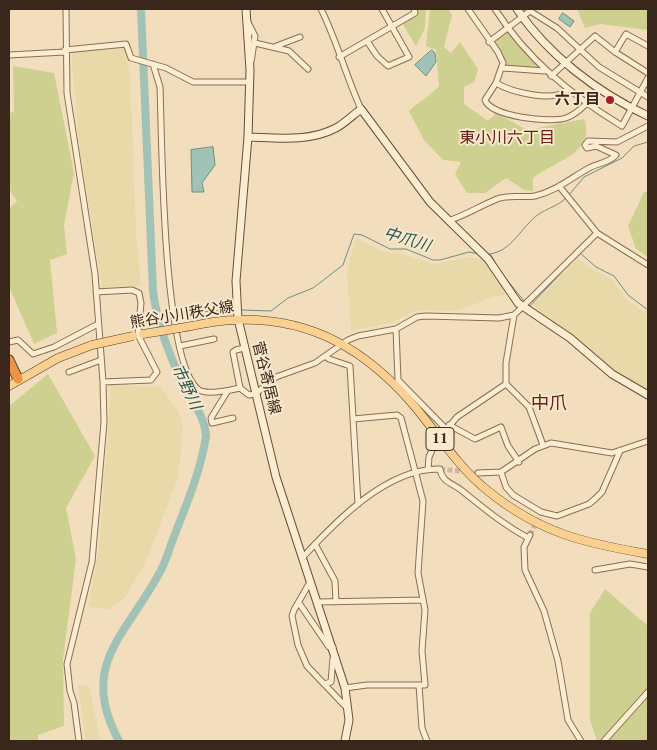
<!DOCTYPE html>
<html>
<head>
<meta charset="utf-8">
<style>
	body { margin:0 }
	#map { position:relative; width:657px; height:750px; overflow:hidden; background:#f2debd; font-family:"PT Serif",serif }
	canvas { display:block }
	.frame { position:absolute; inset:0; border:10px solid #39271b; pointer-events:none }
</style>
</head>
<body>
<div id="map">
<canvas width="657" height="750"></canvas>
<div class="frame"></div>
</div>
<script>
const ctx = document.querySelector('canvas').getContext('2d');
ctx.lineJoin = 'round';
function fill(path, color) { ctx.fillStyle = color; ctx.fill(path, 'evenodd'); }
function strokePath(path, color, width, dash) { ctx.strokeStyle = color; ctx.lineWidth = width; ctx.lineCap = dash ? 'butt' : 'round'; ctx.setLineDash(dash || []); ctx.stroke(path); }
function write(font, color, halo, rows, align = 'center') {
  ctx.font = font + ' "PT Serif","Noto Sans JP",serif'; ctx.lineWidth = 4; ctx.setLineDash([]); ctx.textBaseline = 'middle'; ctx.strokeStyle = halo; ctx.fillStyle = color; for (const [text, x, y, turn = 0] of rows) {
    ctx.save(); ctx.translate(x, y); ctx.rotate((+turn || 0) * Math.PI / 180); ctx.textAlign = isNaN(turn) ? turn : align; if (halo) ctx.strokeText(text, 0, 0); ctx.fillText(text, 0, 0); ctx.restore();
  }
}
const farmland = new Path2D(`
	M124,47L130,75L136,231L141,284L138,286L102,288L79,142L71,52Z
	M356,238L382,251L402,254L433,264L470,257L482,260L487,262L506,295L495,296L457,311L425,310L413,312L391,323L351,330L347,271Z
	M578,258L592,270L612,279L627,300L648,315V393L612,371L577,339L531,307Z
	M111,385L161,387L178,411L183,427L178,477L160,525L144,566L126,596L111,609L88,607L99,550Z
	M78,685L89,686L101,741H86Z`);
const green = new Path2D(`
	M417,9H426L425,28L416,46L402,23Z
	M430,9H448L452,15L444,47L451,53L460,42L478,69L474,82L464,87V104L488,121L496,113L527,130L584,119C597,153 553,162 533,178V191L524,190L506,178L485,193H467L455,174L461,162L443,160L424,140L409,111C418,102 430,96 439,86L436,50L426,46Z
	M577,9H648V30L600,24L585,28Z
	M506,31H507L540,69L505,65L493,40Z
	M13,66L54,73L74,173L64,225L67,254L50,260L57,333L34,344L9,287V209L17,201L9,189V114L14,111Z
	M644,192H648V257L636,249L628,226Z
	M48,374L95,456L66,508L76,559L63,659L64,726L38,735V741H9V406Z
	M605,589L648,626V741H597L590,720V613Z`);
const water = new Path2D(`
	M563,13L574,21L570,27L559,19Z
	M432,50L435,53L436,62L426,76L415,65Z
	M213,147L215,165L202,183L204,192H192L191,150Z`);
const stream = new Path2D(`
	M568,196L584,177L622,158L634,146L648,142
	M488,254C512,253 521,226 539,214C548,208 558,206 566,198
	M491,255L501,273
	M507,280L525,302
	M528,304L530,306L580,253L596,267L614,276L628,295L648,310
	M242,310L271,311L288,298L313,288L343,265L354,234L362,235L390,249H406L433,260H440L469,252L479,254
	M177,313L235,310
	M156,315L173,313`);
const river = new Path2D(`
	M119,741C77,664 128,634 161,570C167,559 170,546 175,534C187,503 201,470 206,436C205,416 190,398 181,380C168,351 157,323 153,291L141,9`);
const streetTunnel = new Path2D(`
	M440,469L468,472
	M530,535L538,518`);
const street = new Path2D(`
	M66,9L67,93L95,274L103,382L104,422L92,562L67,664L70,691L74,703L79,741
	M321,9C337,41 346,76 361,109
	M468,9L498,52L503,63L496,83L485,100C491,117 551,123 566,118C574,115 580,110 586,104
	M495,9C527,59 571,95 622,126L648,78
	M248,22L255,36L251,62
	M367,41L377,56L388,66L409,57L382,9
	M489,42L530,11L557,28L599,67L648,97
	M255,43L289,51L308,69
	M274,47L300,37
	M65,50L126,44L131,58L166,68L193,82H250
	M615,52L626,34L648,46
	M9,55L65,52
	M339,57L415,13L414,9
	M153,64L160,87C162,138 162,363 199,390C207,395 232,390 240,388L249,395L255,394L276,377L315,363L348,340L358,336L396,329L417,317L426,316L499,318L514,315L597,233
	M503,68L545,71
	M551,76L595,36L615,52L648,73
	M496,83C511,92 554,103 567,90
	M559,186L597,233L648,265
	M448,221C466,215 480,206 497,199C510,194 522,198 535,196C556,191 571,178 589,168C598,163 609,163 616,155L596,146L587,148L585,145L588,141L617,142L648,126
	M96,292L132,290L139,293L141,303L138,335L157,372L151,380L103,382
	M514,315L506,363V384L529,407L543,445
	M396,329L398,380L446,429
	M9,342L18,340L33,354L54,347L98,324
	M180,346L214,339
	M326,357L329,359L350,366L358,504
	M69,372L101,360
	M240,388L233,352L236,350L244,348
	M227,392L211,418L212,423L233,418
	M449,425L475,439L501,427L508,446L519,462
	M443,434L457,417L506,384
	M428,469L429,457L432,450
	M501,472L506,487L513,495L541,512L557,516L589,504L595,499L602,492L620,451
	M478,473L501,472L535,449L551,443L612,453L648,441
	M530,535L524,547L525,570L544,611L558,661L568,720L581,741
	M315,544L335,581L336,602
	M303,557C336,521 387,468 440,469C442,482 452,483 461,490C485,509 501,523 528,538
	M595,570L630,564L648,567
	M310,582L294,610L292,616L298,645L307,666L347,708
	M318,602L423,600
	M299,603L329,647H333
	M324,684L331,682L333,658L336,657
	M419,685L422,728L427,741
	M345,688L367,685H425L422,651L425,610L418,573L423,501L401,418L397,415L353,419
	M604,741L648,692`);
const secondary = new Path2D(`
	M246,9L250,70L248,137L236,281L238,319L276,477L345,688L349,720L345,741
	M517,9C548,55 598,93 648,116
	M248,137C278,138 309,142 336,128C345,123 353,115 361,109L430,202L488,259L518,303L570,338L612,374L648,395`);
const primary = new Path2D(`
	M180,328C198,325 217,320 236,320C312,317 368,351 416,408C439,436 459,468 488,491C540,533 584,543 648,554
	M9,386L58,358L92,345`);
const highway = new Path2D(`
	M9,360L18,379`);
const primaryBridge = new Path2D(`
	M143,334L180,328
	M92,345L133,336`);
const markers = [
	[610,100,5,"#9f1f2a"]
];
const shields = [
	[440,439,28]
];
const shieldNames = [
	["11",440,439]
];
const poiNames = [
	["六丁目",600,100]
];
const streetNames = [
	["熊谷小川秩父線",182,315,-9],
	["菅谷寄居線",266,378,76]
];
const neighbourhoodNames = [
	["東小川六丁目",507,138]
];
const waterNames = [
	["中爪川",407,240,17],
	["市野川",186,387,65]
];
const quarterNames = [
	["中爪",549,404]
];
fill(farmland, '#e8d9a9');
fill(green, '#ced090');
fill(water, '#a1c2b6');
strokePath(water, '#689183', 1);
strokePath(stream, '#689183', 1);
strokePath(river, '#a1c2b6', 8);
strokePath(streetTunnel, '#cdb99d', 5, [5, 2.5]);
strokePath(street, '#8b6d54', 7);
strokePath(secondary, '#6c4e38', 9);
strokePath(primary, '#583c29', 9);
strokePath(highway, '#583c29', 11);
strokePath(street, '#fcecd0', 5);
strokePath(secondary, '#fcecd0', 7);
strokePath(primary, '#f9d090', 8);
strokePath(highway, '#ea9444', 9);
strokePath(primaryBridge, '#583c29', 9, []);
strokePath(primaryBridge, '#f9d090', 8);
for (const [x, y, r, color] of markers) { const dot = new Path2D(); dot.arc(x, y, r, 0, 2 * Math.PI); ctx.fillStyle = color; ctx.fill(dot); strokePath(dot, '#f8e8cd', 2); }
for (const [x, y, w] of shields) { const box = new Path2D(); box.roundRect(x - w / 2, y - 11.5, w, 23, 4); ctx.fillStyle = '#f8e8cd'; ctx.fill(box); strokePath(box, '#39271b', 1); }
write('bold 14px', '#39271b', null, shieldNames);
write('bold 15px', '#39271b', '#f8e8cd', poiNames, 'right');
write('15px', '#39271b', '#f8e8cd', streetNames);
write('16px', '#692116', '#f8e8cd', neighbourhoodNames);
write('italic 16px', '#285a53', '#f8e8cd', waterNames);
write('18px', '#692116', '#f8e8cd', quarterNames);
</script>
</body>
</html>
